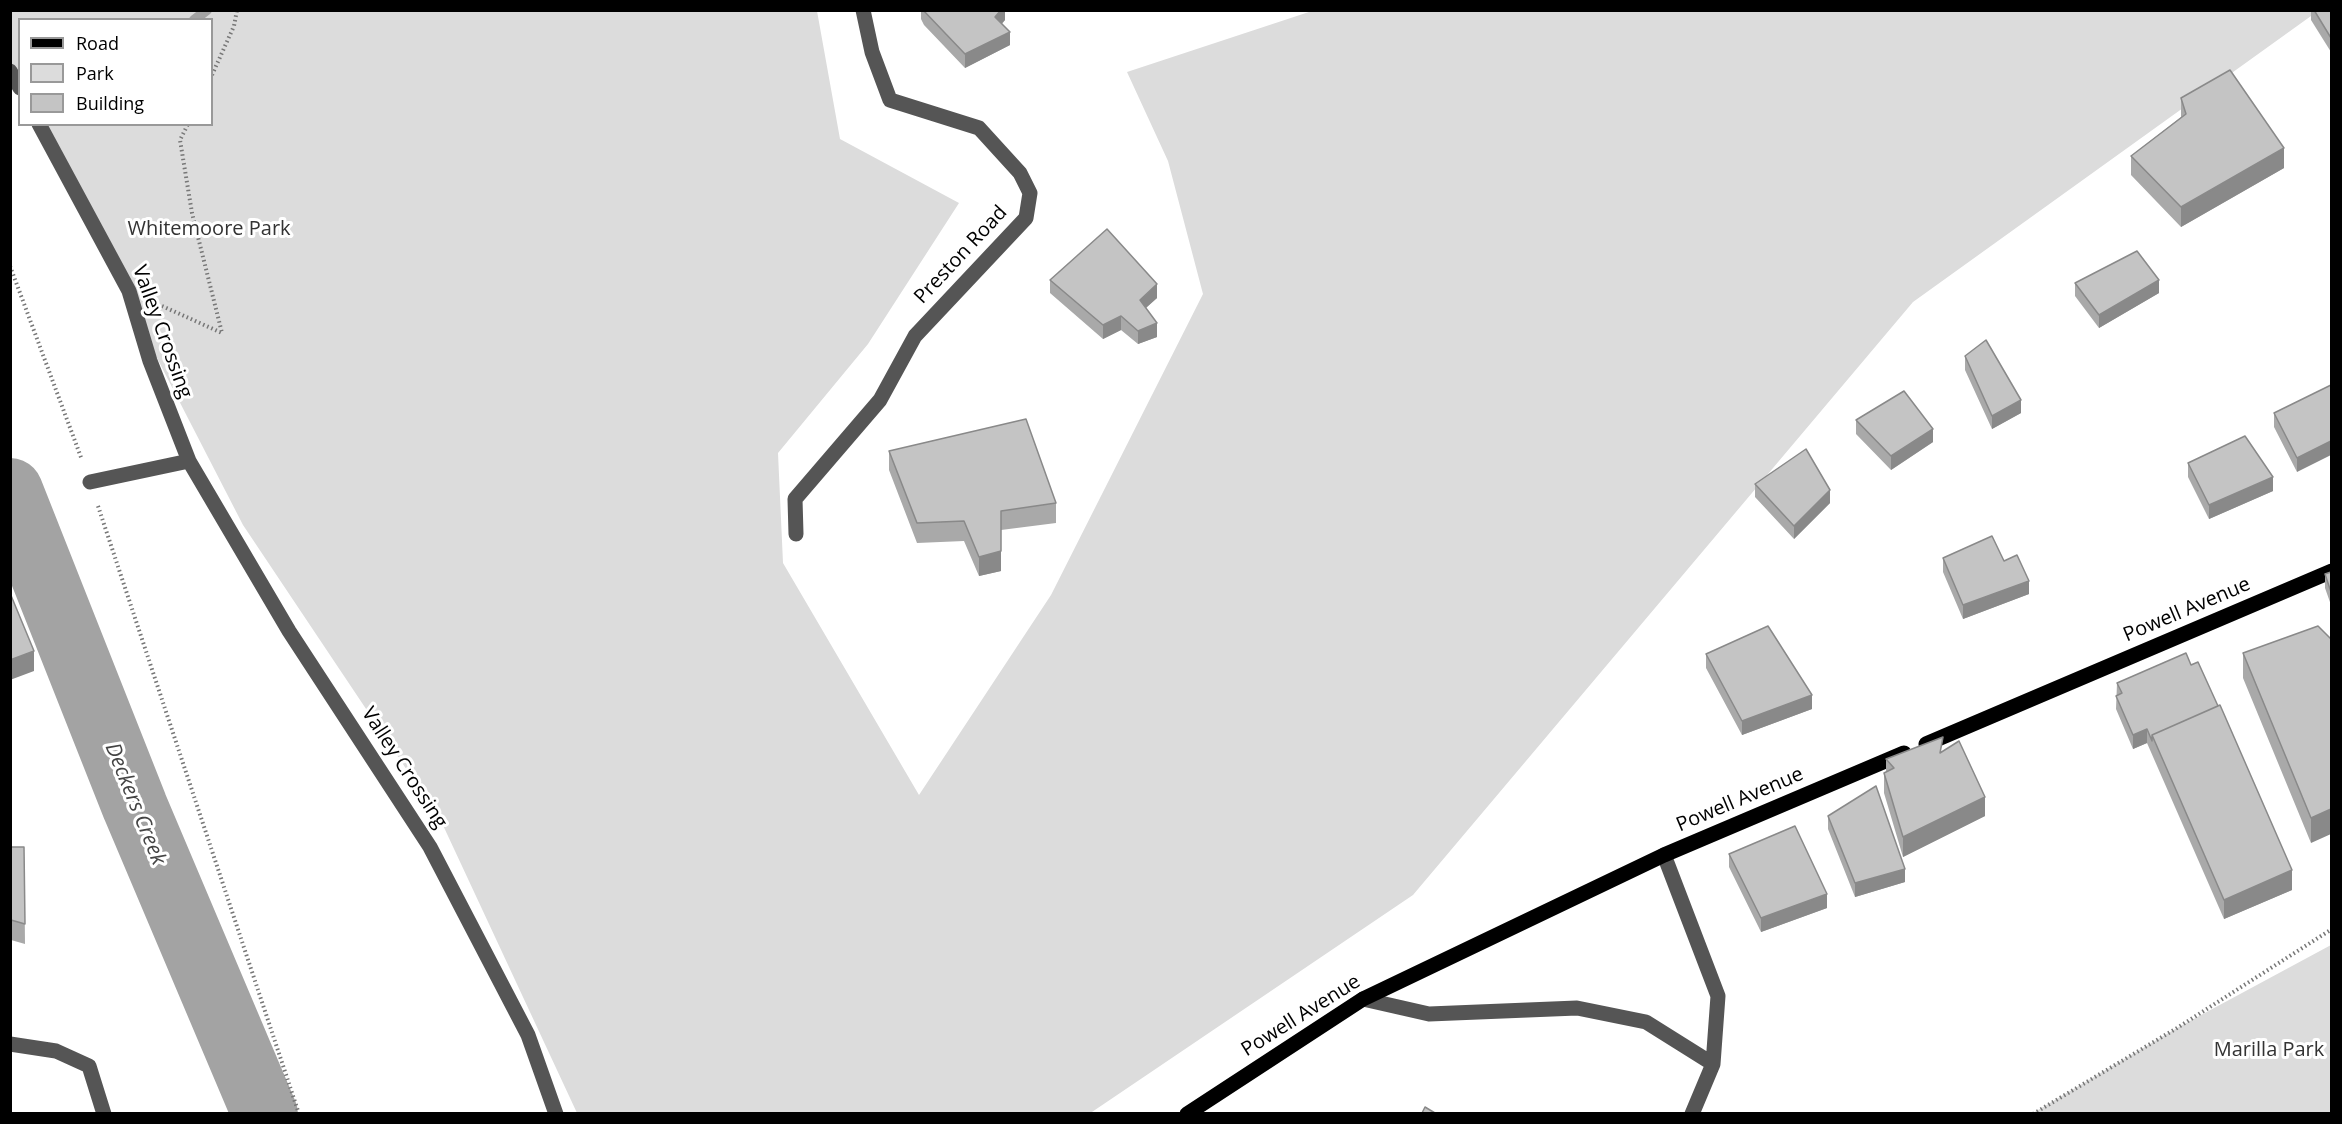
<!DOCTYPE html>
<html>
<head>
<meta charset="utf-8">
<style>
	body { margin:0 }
	#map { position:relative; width:2342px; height:1124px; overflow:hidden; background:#fff; font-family:"Open Sans",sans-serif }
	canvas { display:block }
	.frame { position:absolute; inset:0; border:12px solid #000; pointer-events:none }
	.legend { position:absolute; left:18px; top:18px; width:195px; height:108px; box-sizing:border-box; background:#fff; border:2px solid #999; margin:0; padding:8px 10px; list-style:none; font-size:18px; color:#000 }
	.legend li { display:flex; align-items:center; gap:12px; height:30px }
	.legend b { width:30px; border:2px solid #999 }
</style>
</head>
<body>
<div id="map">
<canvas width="2342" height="1124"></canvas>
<div class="frame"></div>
<ul class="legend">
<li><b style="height:8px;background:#000"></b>Road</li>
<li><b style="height:16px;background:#dcdcdc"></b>Park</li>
<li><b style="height:16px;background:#c4c4c4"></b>Building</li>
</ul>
</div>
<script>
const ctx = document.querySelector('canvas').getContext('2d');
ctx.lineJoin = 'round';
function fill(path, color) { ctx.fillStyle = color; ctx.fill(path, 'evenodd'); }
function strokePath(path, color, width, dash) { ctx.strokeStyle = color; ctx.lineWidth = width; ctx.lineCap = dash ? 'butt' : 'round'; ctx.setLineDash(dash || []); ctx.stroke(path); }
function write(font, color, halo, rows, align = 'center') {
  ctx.font = font + ' "Open Sans",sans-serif'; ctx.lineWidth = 6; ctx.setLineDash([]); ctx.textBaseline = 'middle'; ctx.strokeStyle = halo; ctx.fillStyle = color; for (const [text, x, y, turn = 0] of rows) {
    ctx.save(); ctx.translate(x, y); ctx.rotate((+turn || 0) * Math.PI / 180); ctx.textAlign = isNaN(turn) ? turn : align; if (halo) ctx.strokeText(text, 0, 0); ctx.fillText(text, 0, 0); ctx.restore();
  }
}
const green = new Path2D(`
	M1315,10L2318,11L1913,302L1413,895L1089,1114L577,1113L441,821L243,525L37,125L212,124V20H20L19,90L11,73V11H817L840,139L959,203L868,344L778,453L783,563L919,795L1051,595L1203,294L1168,161L1127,72Z
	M2331,945V1113H2033L2177,1028Z`);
const stream = new Path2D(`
	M194,20L207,10`);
const river = new Path2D(`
	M10,491L135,807L265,1114`);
const path = new Path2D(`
	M212,75L234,26L237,10
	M10,266L82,460
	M162,306L222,333L192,213L180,140L188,124
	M98,506L299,1114
	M2033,1114L2177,1028L2332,929`);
const minor = new Path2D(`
	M10,71L20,88
	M39,124L129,291L150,361L189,461L289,631L430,847L528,1035L556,1114
	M90,482L189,461
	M796,534L795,499L880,400L915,336L1026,218L1030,193L1020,173L979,128L890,100L872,52L863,10
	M1664,855L1718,996L1713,1064L1692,1114
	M1363,999L1429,1014L1577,1008L1646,1022L1713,1064
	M10,1044L56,1051L89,1066L104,1114`);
const major = new Path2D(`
	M1926,744L2332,571
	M1187,1114L1363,999L1664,855L1904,753`);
const wall = new Path2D(`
	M921,10H1005V20L1002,24L1010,45L965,68L924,25L921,19Z
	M2311,10H2331V52L2311,20Z
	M2181,98L2284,168L2181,227L2131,175V156L2181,117Z
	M1050,280L1157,298L1146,308L1157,337L1138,344L1121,330L1103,339L1050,293Z
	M2075,283L2159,293L2099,328L2075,296Z
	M1965,356L2021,413L1992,429L1965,370Z
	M2331,385L2297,472L2274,427V413Z
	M1856,420L1933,442L1891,470L1856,434Z
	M889,451L1056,503V523L1001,530V571L979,576L964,541L917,543L889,470Z
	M2188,463L2273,491L2209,519L2188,477Z
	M1755,484L1830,503L1794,539L1755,497Z
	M1943,558L2004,561L2029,594L1963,619L1943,572Z
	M2331,572V605L2325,588V574Z
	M2331,639L2311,843L2243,678V653Z
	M1706,654L1812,709L1742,735L1706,668Z
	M2117,683L2292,890L2224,919L2147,743L2133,749L2116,709Z
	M1943,752L1985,816L1903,857L1884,793V773L1886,772V759Z
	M1828,816L1905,882L1855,897L1828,829Z
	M10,847H24L25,944L11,940V990Z
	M1729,854L1827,908L1761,932L1729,867Z`);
const shadedWall = new Path2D(`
	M1001,10H1005V20L995,30V17Z
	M1010,32V45L965,68V54Z
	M2284,148V168L2181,227V207Z
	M2159,280V293L2099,328V315Z
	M1157,284V298L1140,313V300Z
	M1121,316V330L1103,339V325Z
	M1157,323V337L1138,344V331Z
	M2021,400V413L1992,429V416Z
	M1933,429V442L1891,470V456Z
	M2331,441V455L2297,472V458Z
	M2273,477V491L2209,519V505Z
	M1830,490V503L1794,539V526Z
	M1001,551V571L979,576V557Z
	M2029,581V594L1963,619V605Z
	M34,651V671L10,680V660Z
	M1812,695V709L1742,735V721Z
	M2147,729V743L2133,749V735Z
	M1985,797V816L1903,857V837Z
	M2331,809V834L2311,843V818Z
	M1905,869V882L1855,897V883Z
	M2292,870V890L2224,919V900Z
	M1827,894V908L1761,932V918Z`);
const building = new Path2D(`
	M923,10H1001L995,17L1010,32L965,54Z
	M2314,10H2331V38Z
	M2230,70L2284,148L2181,207L2131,156L2186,114L2181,98Z
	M1107,229L1157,284L1140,300L1157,323L1138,331L1121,316L1103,325L1050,280Z
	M2137,251L2159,280L2099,315L2075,283Z
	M1986,340L2021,400L1992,416L1965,356Z
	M2331,385V441L2297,458L2274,413Z
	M1904,391L1933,429L1891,456L1856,420Z
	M1026,419L1056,503L1001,511V551L979,557L964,521L917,523L889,451Z
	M2245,436L2273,477L2209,505L2188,463Z
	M1806,449L1830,490L1794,526L1755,484Z
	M1992,536L2004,561L2017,555L2029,581L1963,605L1943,558Z
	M2331,572V592L2325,574Z
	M10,593L34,651L10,660Z
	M1768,626L1812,695L1742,721L1706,654Z
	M2318,626L2331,639V809L2311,818L2243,653Z
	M2186,653L2191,665L2198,662L2218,706L2152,735V741L2147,729L2133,735L2116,696L2122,693L2117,683Z
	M2220,705L2292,870L2224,900L2152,735Z
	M1943,737L1940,753L1959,741L1985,797L1903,837L1884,773L1894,768L1886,759Z
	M1876,786L1905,869L1855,883L1828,816Z
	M1795,826L1827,894L1761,918L1729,854Z
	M10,847H24L25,924L11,920V971Z
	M1425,1107L1435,1113H1422Z`);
const parkNames = [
	["Whitemoore Park",209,229],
	["Marilla Park",2269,1050]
];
const streetNames = [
	["Preston Road",961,255,-47],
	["Valley Crossing",162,332,70],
	["Powell Avenue",2187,610,-23],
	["Valley Crossing",404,768,57],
	["Powell Avenue",1740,800,-23],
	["Powell Avenue",1301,1016,-32]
];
const waterNames = [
	["Deckers Creek",135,804,68]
];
fill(green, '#dcdcdc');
strokePath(stream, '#a3a3a3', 10);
strokePath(river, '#a3a3a3', 66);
strokePath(path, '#777', 4, [1.5, 3]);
strokePath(minor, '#555', 15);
strokePath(major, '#000', 15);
fill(wall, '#a9a9a9');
fill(shadedWall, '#898989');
fill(building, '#c4c4c4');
strokePath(building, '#898989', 1.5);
write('20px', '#333', '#fff', parkNames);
write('20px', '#000', '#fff', streetNames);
write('italic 21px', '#444', '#fff', waterNames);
</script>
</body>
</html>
